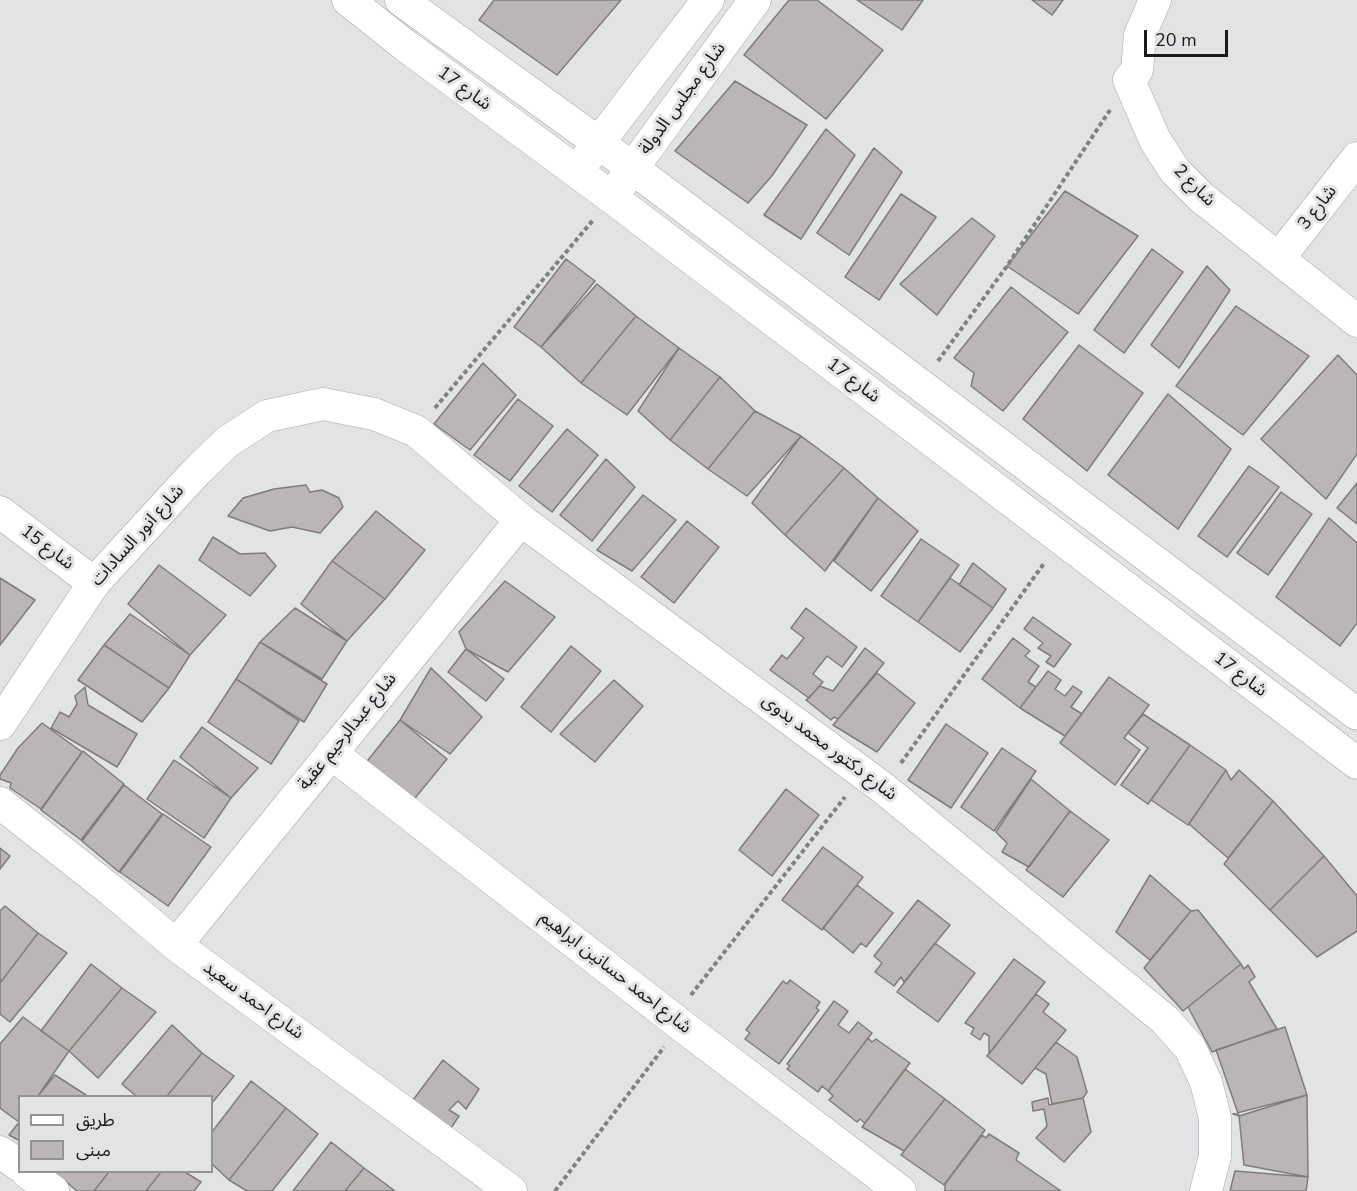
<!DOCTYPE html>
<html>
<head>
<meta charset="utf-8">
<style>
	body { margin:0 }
	#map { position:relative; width:1357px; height:1191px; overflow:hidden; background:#e1e3e5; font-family:"Nunito Sans","Noto Sans Arabic",sans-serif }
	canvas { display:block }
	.legend { position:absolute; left:18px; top:1095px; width:195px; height:78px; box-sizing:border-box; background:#e1e3e5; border:2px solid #919394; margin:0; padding:8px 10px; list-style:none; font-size:18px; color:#191a1b }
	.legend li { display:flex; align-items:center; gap:12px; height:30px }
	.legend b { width:30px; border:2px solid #919394 }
	.scale { position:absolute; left:1144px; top:30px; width:84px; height:27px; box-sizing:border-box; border:3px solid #191a1b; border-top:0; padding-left:8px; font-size:18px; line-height:21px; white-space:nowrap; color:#191a1b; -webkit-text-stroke:4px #e1e3e5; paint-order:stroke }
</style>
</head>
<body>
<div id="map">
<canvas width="1357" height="1191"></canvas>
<ul class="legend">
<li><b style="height:8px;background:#fff"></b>طريق</li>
<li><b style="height:16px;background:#b9b6b5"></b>مبنى</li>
</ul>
<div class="scale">20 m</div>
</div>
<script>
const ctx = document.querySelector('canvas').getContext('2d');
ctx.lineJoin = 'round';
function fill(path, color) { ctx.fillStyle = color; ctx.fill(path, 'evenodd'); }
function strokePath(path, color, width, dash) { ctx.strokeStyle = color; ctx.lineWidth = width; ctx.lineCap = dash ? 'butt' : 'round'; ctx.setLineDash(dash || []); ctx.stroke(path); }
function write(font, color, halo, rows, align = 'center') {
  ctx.font = font + ' "Nunito Sans","Noto Sans Arabic",sans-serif'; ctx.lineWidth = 6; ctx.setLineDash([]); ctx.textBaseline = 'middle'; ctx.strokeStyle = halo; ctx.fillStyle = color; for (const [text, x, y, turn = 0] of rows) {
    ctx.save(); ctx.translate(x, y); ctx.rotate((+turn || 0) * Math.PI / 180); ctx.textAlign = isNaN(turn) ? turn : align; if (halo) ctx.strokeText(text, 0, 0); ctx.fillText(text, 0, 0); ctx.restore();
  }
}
const building = new Path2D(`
	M494,0H621L557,75L479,20Z
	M789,0H817L883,50L826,119L744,55Z
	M857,0H923L902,30Z
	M1032,0H1063L1052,15Z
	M735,81L807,125L771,177L748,203L675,151Z
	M826,129L855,155L801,239L764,215Z
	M874,148L902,172L849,255L817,233Z
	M1065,191L1138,236L1078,314L1007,266Z
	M901,194L936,217L879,300L845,277Z
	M972,218L995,236L937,315L900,284Z
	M1152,249L1183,272L1124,353L1094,330Z
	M566,259L595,281L541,347L514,327Z
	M1207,266L1230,290L1179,368L1151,345Z
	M597,284L636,316L581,383L541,347Z
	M1011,287L1068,332L1003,411L971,386L974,373L954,358Z
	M1236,306L1309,356L1243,435L1176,386Z
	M636,316L679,348L627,415L581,383Z
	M1079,345L1143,393L1087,471L1023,419Z
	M679,348L720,377L670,440L638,411Z
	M1338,355L1357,375V454L1326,499L1261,439Z
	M483,363L516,395L470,450L434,424Z
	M720,377L755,411L708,469L670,440Z
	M1168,394L1231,449L1178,529L1108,475Z
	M518,399L553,426L510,481L474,455Z
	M755,411L801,436L747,496L708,469Z
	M567,429L598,455L552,512L519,486Z
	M801,436L844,468L785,535L752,503Z
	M606,459L635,487L592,541L560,515Z
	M1249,466L1279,487L1227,557L1198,536Z
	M844,468L878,498L825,571L785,535Z
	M1357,483V524L1337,508Z
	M306,485L310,492L322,490L339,498L343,507L320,533L292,527L270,531L228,516L243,498L274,489Z
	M1281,492L1312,514L1268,575L1237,553Z
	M643,495L676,520L632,571L597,550Z
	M878,498L918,531L871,591L834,561Z
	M376,511L425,550L385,599L332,561Z
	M1329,518L1357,543V623L1340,646L1276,597Z
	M687,521L719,547L674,603L641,577Z
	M213,537L240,554L265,553L276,566L250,596L199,560Z
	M921,539L959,565L918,622L881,596Z
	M332,561L385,599L347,641L301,604Z
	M973,563L1006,589L993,608L959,585Z
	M159,565L226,615L190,655L128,604Z
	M0,578L35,600L0,645Z
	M950,578L993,608L960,652L918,622Z
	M505,581L555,617L508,672L466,649L459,632Z
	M295,608L347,641L322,679L260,642Z
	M806,608L857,647L842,667L827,656L813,674L823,682L809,698L770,670L782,655L787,659L804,638L791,628Z
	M130,614L190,655L169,688L104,645Z
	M1033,617L1071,644L1054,667L1046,662L1051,656L1038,648L1043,643L1024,629Z
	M1013,638L1030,651L1025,656L1039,666L1028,682L1036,687L1020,708L982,679Z
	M260,642L327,684L304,722L236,679Z
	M104,645L169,688L142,722L78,680Z
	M571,646L601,671L551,732L521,707Z
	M865,648L884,663L838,719L834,717L831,720L806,700L820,686L833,691Z
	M466,649L504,679L486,701L448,672Z
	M431,668L482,717L450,754L400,720Z
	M1048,671L1061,680L1055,689L1065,696L1073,686L1082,692L1071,707L1082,714L1065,736L1020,708Z
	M877,673L915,703L877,752L833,725Z
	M1109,677L1149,705L1124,738L1140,750L1115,785L1060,743Z
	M236,679L299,721L271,764L208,722Z
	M614,680L643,706L595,762L560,734Z
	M85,687L88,705L137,734L117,767L51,728L60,712L69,717L77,704L75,696Z
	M1143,714L1190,745L1148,804L1121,785L1148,748L1128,733Z
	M400,720L447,759L411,803L364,765Z
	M42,723L82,752L41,809L10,788L11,783L0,779V775L18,748Z
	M946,724L988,753L951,808L908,780Z
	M202,727L258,768L231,798L180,757Z
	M1190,745L1226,770L1188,825L1151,800Z
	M1002,748L1036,771L994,831L961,807Z
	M83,751L124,784L81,840L41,810Z
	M174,760L231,798L204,838L147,799Z
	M1226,770L1231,780L1239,770L1273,801L1228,858L1189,824Z
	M1031,779L1070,811L1029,867L1002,852L1007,843L996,832Z
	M124,785L162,814L119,872L82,841Z
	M786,789L819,815L772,876L739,850Z
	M1273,801L1324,856L1270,910L1224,864Z
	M1070,811L1109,840L1063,897L1026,870Z
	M163,814L211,847L168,906L120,872Z
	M823,847L863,877L822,930L782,900Z
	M0,848L10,856L0,869Z
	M1324,856L1357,896V931L1317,957L1270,910Z
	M1150,875L1191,911L1150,960L1116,932Z
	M857,885L893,913L866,947L861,943L853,953L823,928Z
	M918,900L950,925L904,982L901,977L894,986L875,972L882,963L874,956Z
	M5,906L38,933L0,983V911Z
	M1198,910L1241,964L1183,1011L1144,968L1191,911Z
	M38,933L67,953L10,1022L0,1014V983Z
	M935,943L975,973L938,1022L897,992Z
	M1014,959L1045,982L989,1054V1036L984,1033L980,1040L971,1034L974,1028L965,1023Z
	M91,964L122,988L69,1051L41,1031Z
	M1241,964L1244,969L1248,965L1255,977L1249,982L1277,1029L1212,1052L1188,1007Z
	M790,980L820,1002L816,1008L819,1010L779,1064L745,1039L750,1033L746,1030L783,981L787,984Z
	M122,988L156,1012L98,1078L69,1051Z
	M1036,994L1049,1004L1043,1012L1066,1030L1022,1084L987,1056Z
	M834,1001L848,1011L838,1025L849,1033L858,1022L872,1033L828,1091L822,1086L818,1092L787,1069L790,1066L787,1064Z
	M23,1017L69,1051L38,1096H20L19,1122L0,1108V1044Z
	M172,1025L202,1053L167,1096H136L122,1084Z
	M1285,1027L1307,1095L1239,1116L1216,1050Z
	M868,1038L872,1042L876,1039L910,1063L865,1123L860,1119L857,1122L829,1100L833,1096L828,1091Z
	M1056,1042L1077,1057L1087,1092L1083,1098L1052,1104L1046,1074L1035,1068Z
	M202,1053L234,1076L212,1103V1096H167Z
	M443,1060L479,1089L466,1109L458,1101L449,1110L459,1116L447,1134L407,1108Z
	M905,1069L945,1099L904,1151L862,1127Z
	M55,1075L86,1095L84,1096H38Z
	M251,1081L286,1108L229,1180L212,1164V1132Z
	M1307,1095L1308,1177L1244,1165L1239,1116L1233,1114Z
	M1048,1098L1049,1105L1083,1098L1091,1132L1064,1162L1036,1138L1047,1126L1044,1109L1033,1111L1032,1102Z
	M945,1099L985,1130L944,1185L901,1155Z
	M286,1108L318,1134L272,1191H247L229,1180Z
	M20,1121V1141L9,1135Z
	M989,1134L1019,1153L1016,1160L1061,1191H945V1184L982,1135L986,1138Z
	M331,1142L364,1168L345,1191H293Z
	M364,1168L395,1191H345Z
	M1235,1171L1308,1177L1306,1191H1230Z
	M58,1172H109L94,1191H77L56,1173Z
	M109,1172H161L146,1191H94Z
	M161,1172H185L201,1182L194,1191H146Z`);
const path = new Path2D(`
	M938,361L1007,266L1110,110
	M435,408L594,219
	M901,763L1045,562
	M691,995L845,797
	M555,1191L664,1047`);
const minor = new Path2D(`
	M348,0L406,46L611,197L1357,763
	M401,0L599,143L1357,714
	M1155,0L1140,35L1137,70L1129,80L1155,140L1175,171L1201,197L1357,321
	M586,159L708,0
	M621,184L755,0
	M1279,258L1357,158
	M0,512L94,583
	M0,724L94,583L196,472L227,442L267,416L323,404L374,414L416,431L521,520L883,788L1165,1020L1190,1048L1206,1082L1215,1118V1156L1206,1191
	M331,753L681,1025L900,1191
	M0,803L112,891L176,945L511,1191
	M176,945L521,520
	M0,1152L20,1166
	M27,1172L53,1191`);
const streetNames = [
	["شارع 17",464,89,36],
	["شارع مجلس الدولة",683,99,-54],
	["شارع 2",1194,186,45],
	["شارع 3",1318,208,-52],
	["شارع 17",853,381,37],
	["شارع انور السادات",138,536,-48],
	["شارع 15",47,548,37],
	["شارع 17",1240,675,37],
	["شارع عبدالرحيم عقبة",348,732,-51],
	["شارع دكتور محمد بدوى",829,748,37],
	["شارع احمد حسانين ابراهيم",615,973,38],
	["شارع احمد سعيد",253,1001,36]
];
fill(building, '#b9b6b5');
strokePath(building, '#7f7c7b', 1.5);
strokePath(minor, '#a5a6a9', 33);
strokePath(path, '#808183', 4, [4.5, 3]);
strokePath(minor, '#fff', 32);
write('18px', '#191a1b', '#e1e3e5', streetNames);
</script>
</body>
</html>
